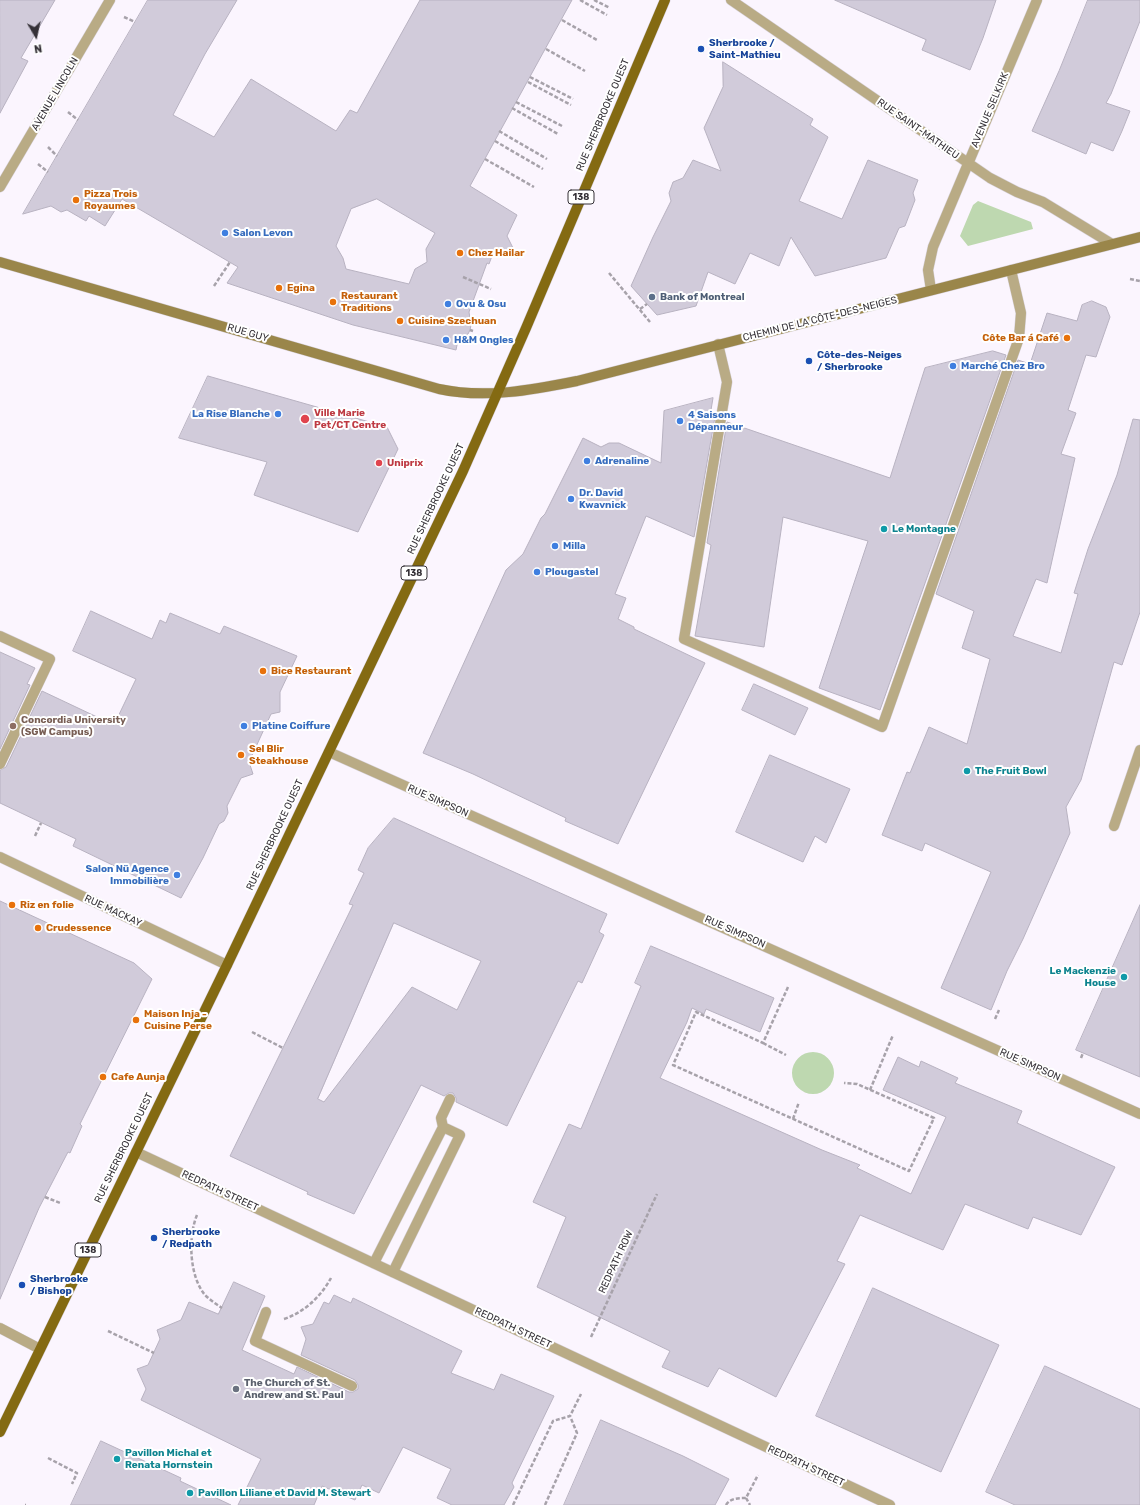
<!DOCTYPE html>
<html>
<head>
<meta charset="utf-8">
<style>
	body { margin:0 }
	#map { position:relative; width:1140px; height:1505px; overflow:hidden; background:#fbf5fe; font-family:Rubik,sans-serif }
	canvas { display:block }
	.north { position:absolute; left:16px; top:16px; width:40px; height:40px; -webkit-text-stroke:3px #fff; paint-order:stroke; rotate:171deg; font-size:11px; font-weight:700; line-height:16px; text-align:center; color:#353137 }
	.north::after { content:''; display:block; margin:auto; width:14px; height:18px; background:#353137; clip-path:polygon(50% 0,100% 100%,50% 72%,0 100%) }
</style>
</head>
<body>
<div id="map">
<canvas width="1140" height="1505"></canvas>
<div class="north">N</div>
</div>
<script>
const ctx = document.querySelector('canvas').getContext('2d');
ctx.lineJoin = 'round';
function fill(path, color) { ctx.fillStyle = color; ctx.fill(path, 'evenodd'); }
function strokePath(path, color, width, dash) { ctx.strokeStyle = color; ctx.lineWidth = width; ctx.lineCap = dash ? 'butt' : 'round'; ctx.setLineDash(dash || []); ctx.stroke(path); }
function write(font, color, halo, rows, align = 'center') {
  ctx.font = font + ' Rubik,sans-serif'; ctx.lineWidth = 4; ctx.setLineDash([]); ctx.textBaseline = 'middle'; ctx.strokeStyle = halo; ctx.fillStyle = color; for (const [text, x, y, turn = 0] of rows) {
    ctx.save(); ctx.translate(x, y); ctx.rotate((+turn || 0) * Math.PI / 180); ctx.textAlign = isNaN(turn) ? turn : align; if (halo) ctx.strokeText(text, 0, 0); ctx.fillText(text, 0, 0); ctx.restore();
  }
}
const green = new Path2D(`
	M978,201L1031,222L1033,229L968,246L960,236L973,205Z
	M792 1073a21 21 0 1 1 42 0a21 21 0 1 1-42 0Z`);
const building = new Path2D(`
	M0,0H55L21,58L28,61L0,113Z
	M148,0H237L205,54L173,115L214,137L251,79L336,131L350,110L357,113L420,0H572L470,186L517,215L507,236L518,258L495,248L489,264L487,263L469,312L471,325L470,330L468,334L458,340L456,350L353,325L227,283L238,267L122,199L105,226L89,216L86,221L67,210L61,212L51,206L23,214ZM377,199L435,233L426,249L427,262L415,269L409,284L346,269L343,258L336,246L351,209Z
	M835,0H996L983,38L970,70L922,50L926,40Z
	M1088,0H1140V21L1111,94L1106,103L1130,111L1122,131L1113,151L1091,142L1086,154L1032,131L1059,71Z
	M723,62L813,119L810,125L828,137L799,201L842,219L868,160L918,180L913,193L915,200L905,226L899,228L886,258L815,276L791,237L779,266L750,253L735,284L708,272L696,306L657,315L631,286L653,237L671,201L669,193L673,182L683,178L693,160L721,171L704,128L723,87Z
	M1092,301L1106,307L1110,317L1096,357L1086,355L1068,410L1076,413L1061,454L1075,458L1047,583L1036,579L1013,636L1061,653L1078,594L1074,593L1088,549L1117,475L1133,419L1140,420V612L1122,665L1114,662L1081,780L1066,807L1070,833L1023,939L1007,971L991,1010L941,988L991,872L925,843L922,851L882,835L907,772L910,773L929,727L967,744L990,659L962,648L974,611L936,594L1018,360L1030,364L1047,313L1077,321L1082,305Z
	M993,351L1006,355L880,710L819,688L868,541L783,517L764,647L695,636L711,545L707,543L727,422L890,478L925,368Z
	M208,376L387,427L398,449L358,532L254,495L267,462L179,438Z
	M713,398L710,416L715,417L694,537L646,516L615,594L626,598L618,619L634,627V629L705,663L618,844L565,821L566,818L473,774L423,753L506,570L523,554L541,518L545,514L583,438L601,447L609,443H619L661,463L664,411Z
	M91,611L152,639L160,620L166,623L170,613L220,634L224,626L297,656L280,692V712L271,714L249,762L253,774L241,778L227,806L228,813L224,821L219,824L203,858L181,898L73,846L76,839L0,803V770L6,767L42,691L114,725L136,679L73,651Z
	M0,652L35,668L27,684L30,685L0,749Z
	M754,684L808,708L795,735L742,710Z
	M770,755L850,789L826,843L815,836L803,862L736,832Z
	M394,818L607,914L599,932L604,935L582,983L578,981L507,1126L456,1102V1098L453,1093H449L444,1096L421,1085L354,1214L307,1194L308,1192L230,1156L353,905L349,904L364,873L358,870L368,848ZM394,923L481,961L457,1010L412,987L324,1102L318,1099Z
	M0,901L134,963L152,979L80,1124L82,1126L70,1153L68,1152L39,1208L0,1299Z
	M1140,905V1077L1076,1050Z
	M651,946L774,998L760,1032L706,1009L704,1014L692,1008L687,1022L660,1078L822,1150L860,1165L857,1168L911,1194L946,1117L883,1090L898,1057L919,1067L921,1061L958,1078L955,1083L1022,1111L1017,1123L1115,1167L1081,1235L1033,1217L1028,1229L965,1204L943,1250L860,1215L837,1261L845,1264L776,1397L719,1368L708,1387L662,1367L670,1351L537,1287L566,1217L533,1202L569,1124L581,1129L641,986L635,983Z
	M234,1282L265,1296L242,1350L294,1374L297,1367L349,1392H353L358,1389V1385L355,1380L301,1355L306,1339L301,1327L313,1324L324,1302L329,1304L334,1295L351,1303L353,1298L462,1351L451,1373L494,1390L501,1374L554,1396L512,1483L514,1487L504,1505H452L437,1498L451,1469L403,1447L379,1493L362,1485L355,1500L322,1486L314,1505H238L261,1459L141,1400L146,1389L137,1369L148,1365L160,1339L157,1330L181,1320L189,1302L218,1314Z
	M873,1288L999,1345L941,1472L816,1416Z
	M1045,1366L1140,1409V1505H1015L986,1492Z
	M601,1420L683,1456L729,1479L715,1505H564Z
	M101,1441L181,1478L180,1481L231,1505H71Z`);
const path = new Path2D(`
	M580,0L607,15
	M594,0L610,8
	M124,17L135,22
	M562,20L597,40
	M546,49L585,71
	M530,77L573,99
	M528,82L571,105
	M516,102L562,126
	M512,108L558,134
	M68,112L78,120
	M499,131L547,159
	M495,141L543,169
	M48,147L57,156
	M485,159L534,187
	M38,164L48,172
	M609,273L650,322
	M463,277L491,289
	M1130,279L1140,281
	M214,286L230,262
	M640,309L647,304
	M470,330L473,331
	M35,836L41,823
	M788,987L763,1043L696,1012L673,1065L909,1171L934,1118L857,1084L844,1083
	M995,1019L999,1010
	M252,1032L283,1048
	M763,1043L786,1055
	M1081,1058L1083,1053
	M870,1090L893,1035
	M793,1119L799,1102
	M45,1197L60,1203
	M197,1215C188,1236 189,1276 205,1295C210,1300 216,1304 222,1308
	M284,1319C305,1312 321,1296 331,1278
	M108,1331L154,1353
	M591,1337L657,1194
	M48,1458L77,1473L72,1484
	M746,1498L750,1505
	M25,1505H26
	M513,1505L553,1421L570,1416L581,1394
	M545,1505L577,1433L570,1416
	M726,1505C730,1498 739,1498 746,1498L758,1475`);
const service = new Path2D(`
	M718,344L727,382L684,639L882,727L1019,338L1021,313L1011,270
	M0,636L50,659L0,764
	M443,1127L441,1118L450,1099
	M374,1263L443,1127L460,1135L393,1272
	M266,1312L255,1341L352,1386`);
const minor = new Path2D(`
	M731,0L990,178L1017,192L1043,202L1112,244
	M0,187L110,0
	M931,290L928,270L933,247L1037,0
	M329,752L1140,1114
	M1114,826L1140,750
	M0,857L227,965
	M136,1152L890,1505
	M0,1328L40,1349`);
const secondary = new Path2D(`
	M0,262L439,389C485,399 532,390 577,381L1140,237`);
const primary = new Path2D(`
	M0,1432L227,965L463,471L526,328L665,0`);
const markers = [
	[701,49,4,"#1a4fb4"],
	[76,200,4,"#e8710a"],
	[225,233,4,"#3f7fe0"],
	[460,253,4,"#e8710a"],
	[279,288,4,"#e8710a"],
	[652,297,4,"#5c6f8a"],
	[333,302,4,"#e8710a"],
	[448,304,4,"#3f7fe0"],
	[400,321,4,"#e8710a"],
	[1067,338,4,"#e8710a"],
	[446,340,4,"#3f7fe0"],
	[809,361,4,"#1a4fb4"],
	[953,366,4,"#3f7fe0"],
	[278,414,4,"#3f7fe0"],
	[305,419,5,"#e0444e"],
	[680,421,4,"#3f7fe0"],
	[587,461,4,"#3f7fe0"],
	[379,463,4,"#e0444e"],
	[571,499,4,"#3f7fe0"],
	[884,529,4,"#0f9aa8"],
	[555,546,4,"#3f7fe0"],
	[537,572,4,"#3f7fe0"],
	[263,671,4,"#e8710a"],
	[13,726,4,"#8d6e63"],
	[244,726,4,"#3f7fe0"],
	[241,755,4,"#e8710a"],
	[967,771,4,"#0f9aa8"],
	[177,875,4,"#3f7fe0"],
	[12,905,4,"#e8710a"],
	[38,928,4,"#e8710a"],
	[1124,977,4,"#0f9aa8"],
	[136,1020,4,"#e8710a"],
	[103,1077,4,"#e8710a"],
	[154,1238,4,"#1a4fb4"],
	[22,1285,4,"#1a4fb4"],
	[236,1389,4,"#6b7280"],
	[117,1459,4,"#0f9aa8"],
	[190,1493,4,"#0f9aa8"]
];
const shields = [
	[581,197,26],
	[414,573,26],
	[88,1250,26]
];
const shieldNames = [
	["138",581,197],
	["138",414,573],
	["138",88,1250]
];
const transitNames = [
	["Sherbrooke /",709,43],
	["Saint-Mathieu",709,55],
	["Côte-des-Neiges",817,355],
	["/ Sherbrooke",817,367],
	["Sherbrooke",162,1232],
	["/ Redpath",162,1244],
	["Sherbrooke",30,1279],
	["/ Bishop",30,1291]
];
const streetNames = [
	["AVENUE LINCOLN",55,94,-60],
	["AVENUE SELKIRK",990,110,-67],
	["RUE SHERBROOKE OUEST",603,115,-67],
	["RUE SAINT-MATHIEU",918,129,35],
	["CHEMIN DE LA CÔTE-DES-NEIGES",820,319,-14],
	["RUE GUY",248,333,16],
	["RUE SHERBROOKE OUEST",436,499,-65],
	["RUE SIMPSON",438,801,24],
	["RUE SHERBROOKE OUEST",275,835,-65],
	["RUE MACKAY",113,911,25],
	["RUE SIMPSON",735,932,24],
	["RUE SIMPSON",1030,1065,24],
	["RUE SHERBROOKE OUEST",124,1148,-64],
	["REDPATH STREET",220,1191,25],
	["REDPATH ROW",616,1262,-65],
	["REDPATH STREET",513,1328,25],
	["REDPATH STREET",806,1466,25]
];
const foodNames = [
	["Pizza Trois",84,194],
	["Royaumes",84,206],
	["Chez Hailar",468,253],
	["Egina",287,288],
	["Restaurant",341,296],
	["Traditions",341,308],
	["Cuisine Szechuan",408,321],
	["Côte Bar á Café",1059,338,"right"],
	["Bice Restaurant",271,671],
	["Sel Blir",249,749],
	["Steakhouse",249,761],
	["Riz en folie",20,905],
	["Crudessence",46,928],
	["Maison Inja -",144,1014],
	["Cuisine Perse",144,1026],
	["Cafe Aunja",111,1077]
];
const shopNames = [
	["Salon Levon",233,233],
	["Ovu & Osu",456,304],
	["H&M Ongles",454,340],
	["Marché Chez Bro",961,366],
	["La Rise Blanche",270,414,"right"],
	["4 Saisons",688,415],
	["Dépanneur",688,427],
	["Adrenaline",595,461],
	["Dr. David",579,493],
	["Kwavnick",579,505],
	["Milla",563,546],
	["Plougastel",545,572],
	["Platine Coiffure",252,726],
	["Salon Nü Agence",169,869,"right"],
	["Immobilière",169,881,"right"]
];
const serviceNames = [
	["Bank of Montreal",660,297]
];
const healthNames = [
	["Ville Marie",314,413],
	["Pet/CT Centre",314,425],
	["Uniprix",387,463]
];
const cultureNames = [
	["Le Montagne",892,529],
	["The Fruit Bowl",975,771],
	["Le Mackenzie",1116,971,"right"],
	["House",1116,983,"right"],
	["Pavillon Michal et",125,1453],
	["Renata Hornstein",125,1465],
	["Pavillon Liliane et David M. Stewart",198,1493]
];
const educationNames = [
	["Concordia University",21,720],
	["(SGW Campus)",21,732]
];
const worshipNames = [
	["The Church of St.",244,1383],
	["Andrew and St. Paul",244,1395]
];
fill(green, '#bed8b0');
fill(building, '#d1cbda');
strokePath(building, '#b8b2c1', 1);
strokePath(service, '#d7d2da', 11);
strokePath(minor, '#d7d2da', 11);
strokePath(secondary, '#d7d2da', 11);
strokePath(primary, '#d7d2da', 11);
strokePath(path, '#a7a2aa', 2.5, [4, 2]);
strokePath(service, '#b9ab85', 10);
strokePath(minor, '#b9ab85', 10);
strokePath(secondary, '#9a864a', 10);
strokePath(primary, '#846a12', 10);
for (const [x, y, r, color] of markers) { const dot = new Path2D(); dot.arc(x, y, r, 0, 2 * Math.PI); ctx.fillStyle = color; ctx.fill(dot); strokePath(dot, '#fff', 1.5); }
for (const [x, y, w] of shields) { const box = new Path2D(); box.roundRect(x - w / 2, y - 7, w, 14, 3); ctx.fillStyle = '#fff'; ctx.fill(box); strokePath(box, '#353137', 1); }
write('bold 9px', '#353137', null, shieldNames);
write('bold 10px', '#164399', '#fff', transitNames, 'left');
write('10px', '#353137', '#fff', streetNames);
write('bold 10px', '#c56008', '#fff', foodNames, 'left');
write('bold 10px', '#366cbe', '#fff', shopNames, 'left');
write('bold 10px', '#4e5e75', '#fff', serviceNames, 'left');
write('bold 10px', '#be3a42', '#fff', healthNames, 'left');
write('bold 10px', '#0d838f', '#fff', cultureNames, 'left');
write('bold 10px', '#785e54', '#fff', educationNames, 'left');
write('bold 10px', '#5b616d', '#fff', worshipNames, 'left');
</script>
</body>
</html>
